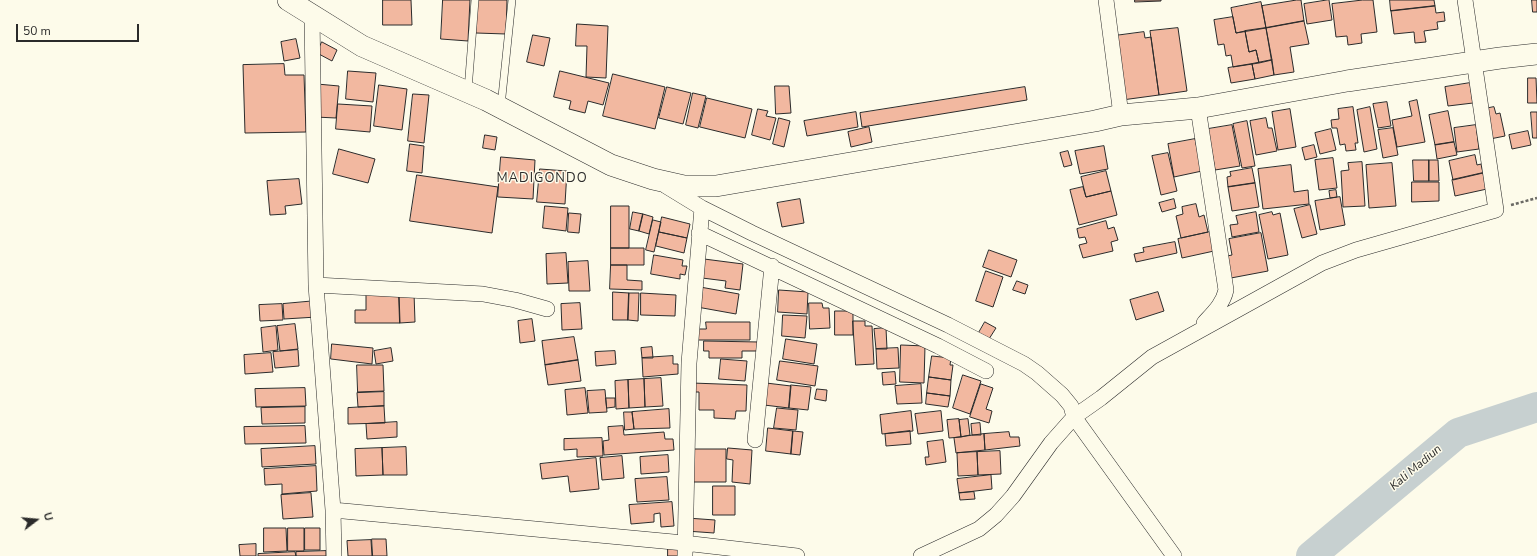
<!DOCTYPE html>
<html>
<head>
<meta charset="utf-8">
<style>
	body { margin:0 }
	#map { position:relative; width:1537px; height:556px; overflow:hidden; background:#fdfbea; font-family:"Nunito Sans",sans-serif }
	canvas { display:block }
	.north { position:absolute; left:16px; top:500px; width:40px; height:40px; -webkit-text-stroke:3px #fdfbea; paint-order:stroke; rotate:74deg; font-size:11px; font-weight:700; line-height:16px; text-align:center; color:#2b2b2b }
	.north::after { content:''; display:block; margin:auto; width:14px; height:18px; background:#2b2b2b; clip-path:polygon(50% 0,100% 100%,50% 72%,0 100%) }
	.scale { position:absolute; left:16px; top:24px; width:123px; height:18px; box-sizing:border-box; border:2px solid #2b2b2b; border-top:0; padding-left:5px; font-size:12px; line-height:14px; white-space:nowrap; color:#2b2b2b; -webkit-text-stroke:3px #fdfbea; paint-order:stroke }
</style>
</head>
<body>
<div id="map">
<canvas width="1537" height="556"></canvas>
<div class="north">U</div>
<div class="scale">50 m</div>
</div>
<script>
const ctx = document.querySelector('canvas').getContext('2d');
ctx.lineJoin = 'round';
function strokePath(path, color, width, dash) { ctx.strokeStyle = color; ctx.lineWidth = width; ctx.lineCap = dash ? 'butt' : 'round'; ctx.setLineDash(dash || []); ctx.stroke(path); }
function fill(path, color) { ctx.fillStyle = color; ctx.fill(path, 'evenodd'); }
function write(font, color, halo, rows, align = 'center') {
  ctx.font = font + ' "Nunito Sans",sans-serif'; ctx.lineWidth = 3; ctx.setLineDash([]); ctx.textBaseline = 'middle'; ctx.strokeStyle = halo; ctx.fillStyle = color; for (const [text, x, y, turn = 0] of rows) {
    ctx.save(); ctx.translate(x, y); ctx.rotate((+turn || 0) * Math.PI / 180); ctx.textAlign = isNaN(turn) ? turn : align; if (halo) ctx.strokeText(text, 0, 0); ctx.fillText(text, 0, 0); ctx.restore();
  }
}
const river = new Path2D(`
	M1311,556L1458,433L1537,407`);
const building = new Path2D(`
	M383,0H411L412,25H383Z
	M443,0H470L468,41L441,39Z
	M477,0H507L506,34L476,33Z
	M1135,0H1161V1L1135,2Z
	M1297,0H1301L1304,21L1266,28L1262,6Z
	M1329,0L1332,20L1307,24L1304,4Z
	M1363,0H1373L1377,32L1361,34L1362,43L1348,45L1347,36L1336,37L1332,4Z
	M1390,0H1434L1435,6L1391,11Z
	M1532,0H1537V12H1533Z
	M1261,2L1266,28L1236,33L1231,8Z
	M1435,6L1436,13L1444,12L1445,21L1437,22L1438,29L1424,31L1426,42L1415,43L1414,32L1394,34L1391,11Z
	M1233,17L1236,33L1245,31L1249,52L1256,50L1259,63L1233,67L1231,55L1226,56L1224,44L1218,45L1214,20Z
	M1304,21L1309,44L1290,47L1294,72L1274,75L1266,28Z
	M577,24L608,26L606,78L586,77L587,46H576Z
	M1178,28L1187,91L1159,95L1150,31Z
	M1266,28L1272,60L1259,63L1256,50L1249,52L1245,31Z
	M1144,32L1145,38L1151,37L1159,95L1122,100L1114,36Z
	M533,35L550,38L544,66L527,62Z
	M296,39L300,58L284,61L281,42Z
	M322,42L337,50L332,61L317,53Z
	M1272,60L1274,75L1255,79L1252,64Z
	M284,64L285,75H304L306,132L245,133L243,65Z
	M1252,64L1255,79L1231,83L1228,68Z
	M348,71L376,73L373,102L346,99Z
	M560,71L609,83L603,105L588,101L585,113L569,109L571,101L554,97Z
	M613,74L665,87L655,129L603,116Z
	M1528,78H1536L1537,103H1528Z
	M1470,83L1473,103L1448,106L1445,87Z
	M317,84L339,86L336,118L315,117Z
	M379,85L407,89L402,130L374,126Z
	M775,86H789L791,113L776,114Z
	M667,87L691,93L683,124L659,118Z
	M1025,87L1027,100L862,127L860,113Z
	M693,93L706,96L698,128L686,125Z
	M413,94L429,95L424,143L408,141Z
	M707,98L752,109L745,138L700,127Z
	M1417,100L1425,142L1397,147L1392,120L1412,116L1409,102Z
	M1387,102L1391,126L1378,128L1373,104Z
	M338,104L372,106L370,132L336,129Z
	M1353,107L1358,143H1355L1356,150L1346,151L1345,144L1340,145L1337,128H1332L1331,120L1339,119L1338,109Z
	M1370,107L1377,149L1364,152L1357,110Z
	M1494,107L1496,114L1500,113L1505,136L1490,139L1484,109Z
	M758,109L768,111L766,116L776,118L770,140L752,135Z
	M1290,109L1296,147L1278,150L1272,112Z
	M1448,111L1454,142L1435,145L1429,115Z
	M856,112L858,127L807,136L804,121Z
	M1531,112H1537V138H1533Z
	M779,118L790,121L784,147L773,144Z
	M1266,118L1268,128H1272L1277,151L1256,155L1250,121Z
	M1247,121L1255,166L1242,168L1233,124Z
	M1232,125L1240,166L1215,170L1208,129Z
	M1476,125L1479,149L1457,152L1454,128Z
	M869,127L872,142L851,147L848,132Z
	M1393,128L1398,155L1383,158L1378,130Z
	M1331,129L1336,150L1320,154L1315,133Z
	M1528,131L1531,145L1512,149L1509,135Z
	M485,135L497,137L495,150L483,148Z
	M1195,139L1202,171L1174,177L1168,144Z
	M1454,142L1457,155L1437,159L1435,145Z
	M410,144L424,146L422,173L407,171Z
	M1314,145L1317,157L1305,160L1302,148Z
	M1104,146L1108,169L1080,174L1075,151Z
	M339,149L375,159L368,183L333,174Z
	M1068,151L1072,165L1064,167L1060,153Z
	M1168,153L1177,191L1161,195L1152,156Z
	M1475,155L1477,165L1481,164L1483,173L1453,180L1449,161Z
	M501,157L535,160L533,199L498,197Z
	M1333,158L1337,188L1319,190L1315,160Z
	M1413,160H1429V181H1414Z
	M1429,160H1438L1439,181H1429Z
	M1362,162L1365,206L1343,207L1341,171L1349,170L1348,163Z
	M1392,163L1396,206L1369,208L1366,165Z
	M1291,165L1294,192L1308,190L1309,204L1263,209L1258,169Z
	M1252,168L1255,183L1228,187L1227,177L1231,176L1230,172Z
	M540,169L567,171L565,204L537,202Z
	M1106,171L1111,191L1086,197L1081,177Z
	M1483,173L1487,189L1455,196L1452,180Z
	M417,175L498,187L492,233L410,221Z
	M299,179L302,204L285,206L286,214L270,215L267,181Z
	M1412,182H1439V201L1412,202Z
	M1255,183L1259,207L1232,211L1228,187Z
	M1083,187L1086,197L1111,191L1117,215L1079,225L1070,190Z
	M1336,190L1337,197L1330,198L1329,191Z
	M1340,197L1345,225L1320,230L1315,201Z
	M800,199L804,223L782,227L777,203Z
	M1174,199L1176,208L1162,212L1159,203Z
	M1196,204L1199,217L1204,215L1208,232L1181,238L1176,216L1183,214L1182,207Z
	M1310,205L1317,234L1302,238L1294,209Z
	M545,206L568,208L566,231L543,228Z
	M611,206H629V248H611Z
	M633,212L643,214L639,231L630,229Z
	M1256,212L1259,232L1232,237L1230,225L1238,224L1236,216Z
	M1272,212L1273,215L1280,213L1288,255L1268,259L1259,215Z
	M569,213L581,214L579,233L568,232Z
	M643,214L653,217L649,234L639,231Z
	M662,217L690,224L687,238L659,232Z
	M653,220L661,222L654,252L646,250Z
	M1106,221L1108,229L1114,227L1118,240L1111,242L1113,251L1083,258L1079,245L1087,243L1085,237L1079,238L1077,229Z
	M659,232L687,238L684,253L656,246Z
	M1210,232L1214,251L1182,258L1178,239Z
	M1261,233L1268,271L1231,278L1227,256L1232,255L1229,239Z
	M1175,242L1177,253L1136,262L1134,254L1144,252L1143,248Z
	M611,248H644V265H611Z
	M989,250L1017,260L1011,277L983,267Z
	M566,253L568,283L547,284L546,254Z
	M654,255L683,260L682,266H687L685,275L680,274V279L651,274Z
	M704,259L743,264L740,290L725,288L726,281L702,278Z
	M588,261L590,291H569L568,262Z
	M611,265H627V280L642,281V290L610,289Z
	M986,271L1003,277L993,307L976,301Z
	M1017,281L1028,285L1025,294L1013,290Z
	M700,287L739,294L736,314L697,307Z
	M779,290L808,292L807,314L778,312Z
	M613,292L629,293L628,320H613Z
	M1158,292L1164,311L1136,320L1130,300Z
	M399,293H414L415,322L400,323Z
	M399,293L400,323H355V310H366V294Z
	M629,293H639L638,321L628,320Z
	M641,293L676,295L675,316L641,315Z
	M316,301L317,317L284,319L283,304Z
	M580,303L582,329L562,330L561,304Z
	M809,303H822L823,308H829L830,328L810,329Z
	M282,304L283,320L260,321L259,305Z
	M835,311H853V335H835Z
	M783,315L807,316L805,338L782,336Z
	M532,319L535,341L520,343L518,321Z
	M853,321H865V326H872L874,364L856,365Z
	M706,322H750V340H697V329H706Z
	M985,322L996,328L989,339L977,336Z
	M295,324L298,349L280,351L277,326Z
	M276,326L278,350L263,352L261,328Z
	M886,328L887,349H876L874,329Z
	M574,337L578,360L545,365L542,341Z
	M786,339L817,344L814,364L783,359Z
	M704,341L759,342V351H742V358H709V351H704Z
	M332,344L373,348L372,364L331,359Z
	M901,345L925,346L924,383L900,382Z
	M652,347L653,358H642L641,348Z
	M391,348L393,361L376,364L374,351Z
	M898,348L899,368L877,369L876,349Z
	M298,350L299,366L275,368L273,352Z
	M615,351L616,364L596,366L595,352Z
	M271,353L273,372L245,374L244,355Z
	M673,356V364H678V374L643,377L642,358Z
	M932,356L951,358L950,365H953L951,380L929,377Z
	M721,359L747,361L745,381L719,379Z
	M578,360L581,381L548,385L545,365Z
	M780,361L818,366L815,386L777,380Z
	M357,365H383L384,391L358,392Z
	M895,372L896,384L883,385L882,373Z
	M963,375L981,381L970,414L953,408Z
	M929,377L951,380L950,396L927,393Z
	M661,378L663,406L645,407L644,379Z
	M644,379L645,407L629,408L628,380Z
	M628,380L629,408L616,409L615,381Z
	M692,383L747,385L746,411H736L735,419L714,418V410H699V392H691Z
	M766,383L791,386L789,408L764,405Z
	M921,384L922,403L897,404L895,386Z
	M981,384L993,388L986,409L992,411L989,423L970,417Z
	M791,385L811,387L808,410L789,408Z
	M305,388L306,406L256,407L255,389Z
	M585,388L588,413L567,415L565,390Z
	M817,389L827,390L826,401L815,399Z
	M605,390L607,412L589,413L587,391Z
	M384,392V406L358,407L357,393Z
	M927,393L950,396L948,407L926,404Z
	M606,398H615V407L607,408Z
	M384,406L385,423L348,424V408Z
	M305,407V423L262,424L261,408Z
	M777,408L798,410L796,430L774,428Z
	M669,409L670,428L634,429L632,412Z
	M911,411L913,431L882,434L880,415Z
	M941,411L943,431L918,434L915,414Z
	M624,412H632L634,429L625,430Z
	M959,419L961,437L949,438L947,420Z
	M968,419L970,435L961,437L959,420Z
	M397,422V437L367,439L366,424Z
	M980,423L981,435H972L971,424Z
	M305,426L306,443L245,444L244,427Z
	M623,426L624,435L664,432L665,439H673L674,450L604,455L603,441L609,440L608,427Z
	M768,428L793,431L791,454L766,451Z
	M793,431L803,432L800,455L791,454Z
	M910,431L911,444L886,446L885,434Z
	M1009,432L1010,437H1019L1020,446L985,450L984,434Z
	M984,434L985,450L956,453L954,438Z
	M602,438L603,456L577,457V449L564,450V439Z
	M943,440L946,462L926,465L925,457H929L927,442Z
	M315,446L316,464L262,467L261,449Z
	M406,447L407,475H383L382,448Z
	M382,448L383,475L356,476L355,449Z
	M728,448L752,450L750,484L732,482L733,460L727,459Z
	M689,449H726V482H689Z
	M1000,451L1001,474L978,475L977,452Z
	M977,452L978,475L958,476L957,453Z
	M668,455L669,472L641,474L640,457Z
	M622,456L624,478L602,480L600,458Z
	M596,458L599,489L570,492L568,476L542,479L540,464Z
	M316,466L317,491L282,494V484L265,485L264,469Z
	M991,475L992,489L959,493L957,479Z
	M667,477L669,500L637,502L635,479Z
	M713,486H735V515H713Z
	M974,492L975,499L960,500L959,493Z
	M311,493L313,517L283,519L281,495Z
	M672,502L674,526L661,527L660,513L654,514V522L631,524L629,505Z
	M687,518L715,520L714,533L686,531Z
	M264,528H286L287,551L264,552Z
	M288,528H304V551H288Z
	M305,528H320V550H305Z
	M372,539H386L387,556H373Z
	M371,540L372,556H348L347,541Z
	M256,544V556H240L239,545Z
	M668,548H682V556H668Z
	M326,551V556H296V552Z
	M295,552L296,556H258V554Z`);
const path = new Path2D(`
	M1511,205L1537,198`);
const lane = new Path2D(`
	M468,90L475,0
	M501,106L512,0`);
const street = new Path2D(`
	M1106,0L1121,115
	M312,15L316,285L333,510L334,556
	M1198,108L1226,290C1223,304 1213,313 1204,323
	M666,186L702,208L752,233L948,325L1024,364L1037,373L1062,395L1071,406L1074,417L1174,556
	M699,233L938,346L986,371
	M316,285L483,294L515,300L547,309
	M755,440L772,266
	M333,510L684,543L797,556
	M685,556L689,363L702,208
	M921,556L979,529L996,515L1013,496L1051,443L1074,417L1101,398L1152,357L1322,263L1356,250L1496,210L1465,0`);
const secondary = new Path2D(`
	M288,0L362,46L486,100L611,165L653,179L684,186H716L1095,121L1121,115L1198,108L1347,81L1500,58L1537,54`);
const waterNames = [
	["Kali Madiun",1416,468,-40]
];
const quarterNames = [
	["MADIGONDO",542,179]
];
strokePath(river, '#c7d0d0', 30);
fill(building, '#f2b8a0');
strokePath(building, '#2b2b2b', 1);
strokePath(lane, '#2b2b2b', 8);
strokePath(street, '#2b2b2b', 16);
strokePath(secondary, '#2b2b2b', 22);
strokePath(path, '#6a6964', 2.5, [3, 2]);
strokePath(lane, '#fdfbea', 7);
strokePath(street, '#fdfbea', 15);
strokePath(secondary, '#fdfbea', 21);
write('italic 12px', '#2b2b2b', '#fdfbea', waterNames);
ctx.letterSpacing = '1px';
write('13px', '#2b2b2b', '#fdfbea', quarterNames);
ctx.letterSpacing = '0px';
</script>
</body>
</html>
